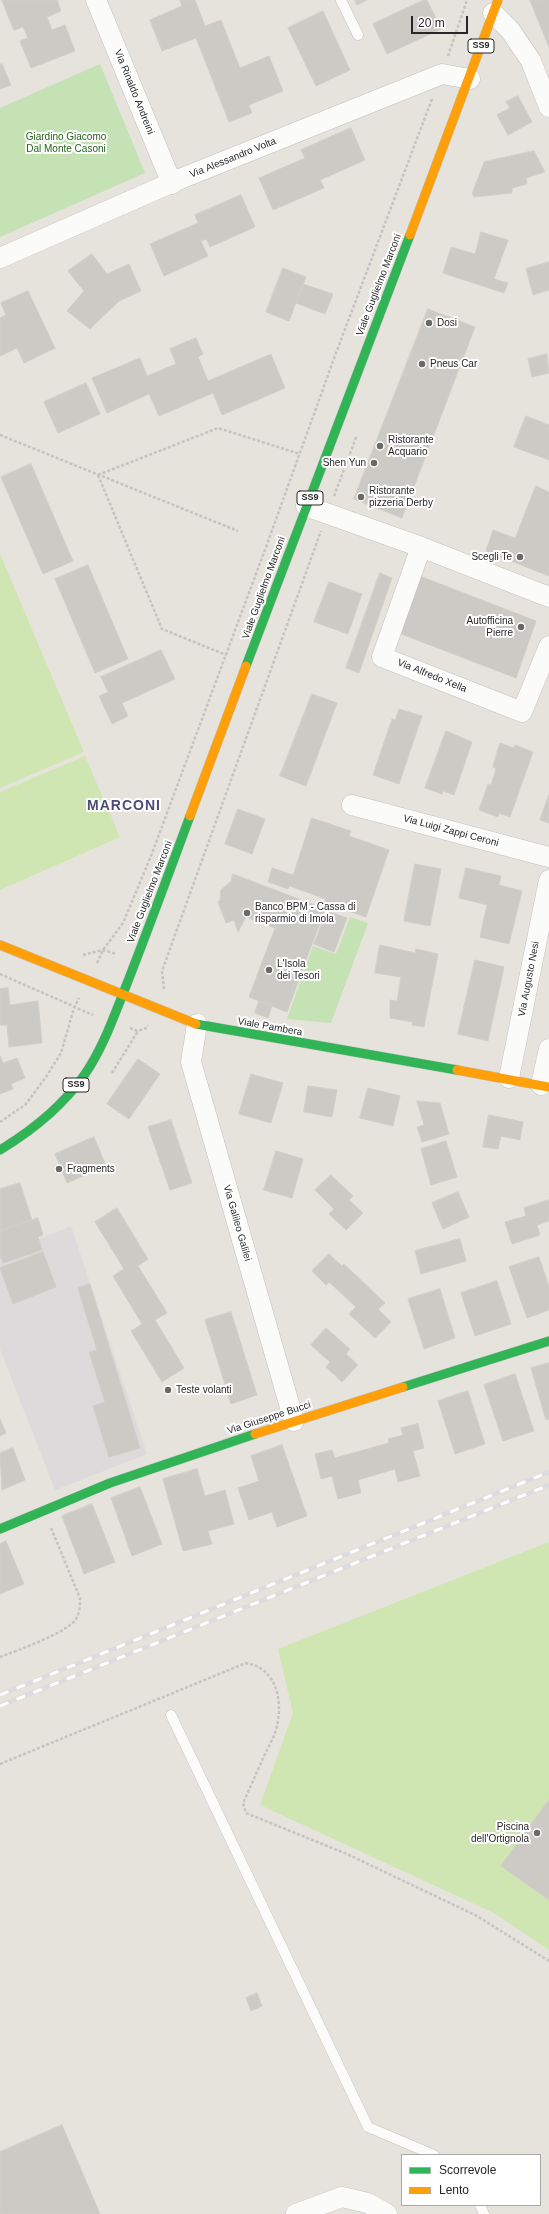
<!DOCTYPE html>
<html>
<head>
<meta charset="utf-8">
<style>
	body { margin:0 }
	#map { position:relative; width:549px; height:2214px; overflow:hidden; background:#e6e3dc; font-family:Helvetica,sans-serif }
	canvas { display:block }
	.legend { position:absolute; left:401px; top:2154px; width:140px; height:52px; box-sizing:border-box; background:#fff; border:1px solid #a9a9a9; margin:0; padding:5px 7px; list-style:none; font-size:12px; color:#272727 }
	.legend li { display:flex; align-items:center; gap:8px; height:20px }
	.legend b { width:20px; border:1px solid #a9a9a9 }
	.scale { position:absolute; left:411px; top:16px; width:57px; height:18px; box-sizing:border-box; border:2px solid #272727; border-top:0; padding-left:5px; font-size:12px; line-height:14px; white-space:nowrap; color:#272727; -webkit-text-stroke:3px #fff; paint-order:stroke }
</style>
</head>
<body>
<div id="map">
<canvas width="549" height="2214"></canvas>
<ul class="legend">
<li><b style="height:5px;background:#30b455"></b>Scorrevole</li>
<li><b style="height:5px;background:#ff9f0a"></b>Lento</li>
</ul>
<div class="scale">20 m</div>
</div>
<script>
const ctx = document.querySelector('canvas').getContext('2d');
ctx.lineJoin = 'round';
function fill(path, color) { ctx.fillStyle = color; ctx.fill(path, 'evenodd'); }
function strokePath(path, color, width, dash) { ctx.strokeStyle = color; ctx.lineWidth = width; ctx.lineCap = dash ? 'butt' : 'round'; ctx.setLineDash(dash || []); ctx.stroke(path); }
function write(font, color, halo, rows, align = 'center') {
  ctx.font = font + ' Helvetica,sans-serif'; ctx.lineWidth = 4; ctx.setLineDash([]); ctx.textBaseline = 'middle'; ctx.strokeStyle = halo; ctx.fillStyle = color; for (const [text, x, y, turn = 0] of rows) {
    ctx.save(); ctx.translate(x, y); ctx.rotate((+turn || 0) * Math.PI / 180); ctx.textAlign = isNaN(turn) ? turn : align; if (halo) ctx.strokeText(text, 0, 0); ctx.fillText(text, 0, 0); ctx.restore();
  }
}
const industrial = new Path2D(`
	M71,1226L147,1454L55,1490L0,1349V1255Z`);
const green = new Path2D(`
	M100,64L145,173L0,237V108Z
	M350,917L368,923L331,1023L287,1019L313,946L336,954Z`);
const pitch = new Path2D(`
	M0,554L84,752L0,788Z
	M85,756L120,837L0,890V792Z
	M549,1542V1950L494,1913L260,1805L293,1713L278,1649Z`);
const building = new Path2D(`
	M2,0H57L61,11L47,17L52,30L65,25L75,51L31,68L20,41L28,38L23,27L14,30Z
	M180,0H195L205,26L221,20L240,68L269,56L283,91L249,105L252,113L229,122L196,38L162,51L150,20L182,6Z
	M355,0H367L357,5Z
	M424,0H427L441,29L387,54L373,24Z
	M530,0H549V47Z
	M323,11L350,70L316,86L288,28Z
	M2,64L11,85L0,89V65Z
	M518,96L532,122L508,135L497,115L510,108L506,102Z
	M351,128L365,160L320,180L324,188L273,210L259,178L305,158L301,150Z
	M534,151L545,172L526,178L527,184L512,188V193L474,197L472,194L484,162Z
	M241,195L255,227L210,247L206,239L201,241L208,256L164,276L150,244L198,223L195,215Z
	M481,232L508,240L494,279L508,283L504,293L443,273L451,247L475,254Z
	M92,254L107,274L129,264L141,291L119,301L90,329L67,311L84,291L68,271Z
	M549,262V290L533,295L526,269Z
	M283,268L306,277L289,321L266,312Z
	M303,284L333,294L325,314L296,303Z
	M28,291L55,348L24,363L17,348L0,356V318L6,315L1,303Z
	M428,309L475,327L402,518L354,499Z
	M196,338L203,354L198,357L208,381L271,354L285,388L222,415L213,393L159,416L149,394L107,413L92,378L140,358L147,376L176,364L170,349Z
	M547,354L549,373L532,377L528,359Z
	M86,383L100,414L58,433L44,402Z
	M526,416L549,425V460L514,447Z
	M31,464L73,561L43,574L1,477Z
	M536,486L549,492V576L486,551L493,530L515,538Z
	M88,565L128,659L95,673L55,579Z
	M380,573L392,578L359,673L346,668Z
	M417,575L536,621L516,678L396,632Z
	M329,582L362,594L348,634L314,622Z
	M161,650L175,679L122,703L128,716L112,724L99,696L108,692L101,677Z
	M312,694L337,703L306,786L280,776Z
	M399,709L422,716L399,784L373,775L392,719L395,720Z
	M446,731L472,742L454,795L443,791L442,794L425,788Z
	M500,743L514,748L515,745L533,752L510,817L499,813L498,817L479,810L488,784L491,785L496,769L493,767Z
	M549,795V823L540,820Z
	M238,809L265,819L252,854L225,844Z
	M312,818L351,831L349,836L389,850L366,917L324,903L326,899L289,886L288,889L268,882L272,868L293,875Z
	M415,864L441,869L430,926L404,921Z
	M466,868L501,876L499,885L522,891L509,944L480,937L487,905L459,898Z
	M233,874L325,909L287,1012L249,997L275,928L246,917L238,932L234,920L226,923L218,902L220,900L221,890L231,881Z
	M327,911L347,918L334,952L314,944Z
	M380,945L415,953L416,949L438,954L424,1027L412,1025L413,1022L390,1018V1000L397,1001L401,977L375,973Z
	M475,960L504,967L488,1041L458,1034Z
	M8,988L10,1005L38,1001L42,1043L9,1047L7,1025H0V989Z
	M259,1001L272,1006L268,1018L255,1013Z
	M0,1056L3,1063L17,1058L25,1078L11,1084L13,1089L0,1094Z
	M138,1059L160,1074L129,1119L107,1104Z
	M251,1074L283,1083L271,1123L239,1114Z
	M308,1086L337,1090L332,1117L304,1112Z
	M368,1088L400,1096L393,1126L360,1118Z
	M417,1101L440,1103L449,1134L422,1142L417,1127L424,1125Z
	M489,1115L523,1122L520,1140L501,1136L498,1149L483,1147Z
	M171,1120L192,1183L170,1190L148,1127Z
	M94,1137L106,1166L67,1183L55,1154Z
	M446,1141L457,1177L431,1185L421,1149Z
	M276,1151L303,1159L292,1198L264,1190Z
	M331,1175L353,1196L349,1200L363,1213L346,1230L329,1214L334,1209L315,1190Z
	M20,1183L32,1220L0,1231V1189Z
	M458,1192L469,1217L443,1229L432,1203Z
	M549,1200V1221L537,1225L540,1235L512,1244L505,1222L526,1216L524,1208Z
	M117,1208L148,1259L138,1266L167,1313L155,1320L184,1368L162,1382L131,1331L142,1324L113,1276L124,1269L95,1222Z
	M38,1218L43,1235L38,1237L42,1250L3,1263L0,1255V1231Z
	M460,1239L466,1261L421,1274L415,1251Z
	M43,1252L56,1287L13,1304L0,1268Z
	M329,1254L342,1266L344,1264L385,1303L378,1309L391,1322L375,1338L349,1314L356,1307L329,1282L326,1285L312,1271Z
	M539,1257L549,1287V1310L527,1318L509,1267Z
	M497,1281L511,1324L475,1336L461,1293Z
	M90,1284L140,1448L109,1457L93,1406L105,1402L89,1352L97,1350L78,1288Z
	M440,1289L455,1338L424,1349L408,1299Z
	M231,1312L257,1395L231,1404L205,1320Z
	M326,1328L350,1349L346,1354L358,1365L342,1382L326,1367L330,1362L311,1345Z
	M549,1363V1419L546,1420L531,1368Z
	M515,1374L534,1431L503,1441L484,1385Z
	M468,1391L485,1444L455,1454L438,1401Z
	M0,1419L6,1433L0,1436Z
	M418,1424L424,1448L413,1451L420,1476L398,1482L395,1469L358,1480L361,1493L338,1499L332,1476L321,1479L315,1454L332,1450L335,1458L389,1443L388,1439L403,1435L401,1428Z
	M282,1445L307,1516L277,1527L272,1512L249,1520L238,1488L259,1481L251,1456Z
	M13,1448L25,1480L2,1490L0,1453Z
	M197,1469L205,1496L225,1490L234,1524L208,1531L212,1544L183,1551L163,1479Z
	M140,1487L162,1544L132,1556L111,1498Z
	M92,1504L115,1562L84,1574L62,1516Z
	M6,1541L24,1584L0,1594V1544Z
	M549,1800V1900L501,1866Z
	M257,1993L262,2006L251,2011L246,1998Z
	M62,2125L100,2214H0V2152Z`);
const path = new Path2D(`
	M448,56L467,0
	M0,435L238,531
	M98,475L162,629L226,655
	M98,475L218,428L300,454
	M334,496L357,435
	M83,955L103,950L116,954
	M97,963L103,950L123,923L151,856L266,547L336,353L432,99
	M0,974L93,1015
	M164,989L162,971L321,531
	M130,1028L138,1031L146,1028L148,1025
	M112,1073L138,1031
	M0,1122L25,1105L46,1077L61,1053L74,1008L79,998
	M0,1657C18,1650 67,1633 76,1619C80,1612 80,1605 80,1598L51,1528
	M0,1764L246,1663C276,1668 283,1699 277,1726C275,1735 270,1744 266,1752C258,1769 251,1786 243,1803L246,1813L347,1854L477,1916L549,1961`);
const lane = new Path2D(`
	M341,0L358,35
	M171,1715L368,2127L434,2155
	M480,2205L484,2214`);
const street = new Path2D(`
	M96,0L172,184
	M493,13L510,30L531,61L549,107
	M0,258L180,179L442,74L470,79
	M306,506L421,547L549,597
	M421,547L382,657L522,712L549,646
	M352,805L549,857
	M197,1024L191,1062L294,1421
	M509,1078L549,880
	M541,1085L549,1049
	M296,2214L342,2197L368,2203L387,2214`);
const fast = new Path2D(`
	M246,666L410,235
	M196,1024L457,1070
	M0,1150C33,1130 63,1106 85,1074C103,1048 114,1016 126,986C148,930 169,873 190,816
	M403,1387L549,1341
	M0,1529L110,1483L255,1434`);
const slow = new Path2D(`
	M410,235L498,0
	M190,816L246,666
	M0,945L196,1024
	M457,1070L549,1087
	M255,1434L403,1387`);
const rail = new Path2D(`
	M0,1695L549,1472
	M0,1706L549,1485`);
const markers = [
	[429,323,4,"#6a6966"],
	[422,364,4,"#6a6966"],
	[380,446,4,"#6a6966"],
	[374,463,4,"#6a6966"],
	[361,497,4,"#6a6966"],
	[520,557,4,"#6a6966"],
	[521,627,4,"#6a6966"],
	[247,913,4,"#6a6966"],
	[269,970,4,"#6a6966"],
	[59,1169,4,"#6a6966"],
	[168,1390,4,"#6a6966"],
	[537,1833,4,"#6a6966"]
];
const shields = [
	[481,46,26],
	[310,498,26],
	[76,1085,26]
];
const shieldNames = [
	["SS9",481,46],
	["SS9",310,498],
	["SS9",76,1085]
];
const streetNames = [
	["Via Rinaldo Andreini",134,92,68],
	["Via Alessandro Volta",233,158,-22],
	["Viale Guglielmo Marconi",379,285,-69],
	["Viale Guglielmo Marconi",264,588,-70],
	["Via Alfredo Xella",432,676,22],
	["Via Luigi Zappi Ceroni",451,831,15],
	["Viale Guglielmo Marconi",150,892,-69],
	["Via Augusto Nesi",529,979,-79],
	["Viale Pambera",270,1027,10],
	["Via Galileo Galilei",237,1223,74],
	["Via Giuseppe Bucci",269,1418,-18]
];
const parkNames = [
	["Giardino Giacomo",66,137],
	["Dal Monte Casoni",66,149]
];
const poiNames = [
	["Dosi",437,323],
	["Pneus Car",430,364],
	["Ristorante",388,440],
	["Acquario",388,452],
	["Shen Yun",366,463,"right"],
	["Ristorante",369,491],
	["pizzeria Derby",369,503],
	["Scegli Te",512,557,"right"],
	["Autofficina",513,621,"right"],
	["Pierre",513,633,"right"],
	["Banco BPM - Cassa di",255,907],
	["risparmio di Imola",255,919],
	["L'Isola",277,964],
	["dei Tesori",277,976],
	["Fragments",67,1169],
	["Teste volanti",176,1390],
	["Piscina",529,1827,"right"],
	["dell'Ortignola",529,1839,"right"]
];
const districtNames = [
	["MARCONI",124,806]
];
fill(industrial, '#dcdadb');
fill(green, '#c4e2b4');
fill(pitch, '#cfe6b2');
fill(building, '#cccac5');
strokePath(building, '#d1cec8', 1);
strokePath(lane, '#c3c2c2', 11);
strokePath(street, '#c3c2c2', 21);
strokePath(fast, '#c3c2c2', 10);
strokePath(slow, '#c3c2c2', 10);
strokePath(path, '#c4c3c2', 2.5, [3, 2]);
strokePath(lane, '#fbfbfa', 10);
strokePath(street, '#fbfbfa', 20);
strokePath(fast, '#30b455', 9);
strokePath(slow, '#ff9f0a', 9);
strokePath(rail, '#dcdbdd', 4.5);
strokePath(rail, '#fff', 3, [9]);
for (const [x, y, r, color] of markers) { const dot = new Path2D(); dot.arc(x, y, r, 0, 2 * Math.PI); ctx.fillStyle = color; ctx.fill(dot); strokePath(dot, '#fff', 1.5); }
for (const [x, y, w] of shields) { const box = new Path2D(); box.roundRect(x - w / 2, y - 7, w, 14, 3); ctx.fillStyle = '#fff'; ctx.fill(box); strokePath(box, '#272727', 1); }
write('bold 9px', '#272727', null, shieldNames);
write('10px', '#272727', '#fff', streetNames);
write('10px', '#236219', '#fff', parkNames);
write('10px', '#272727', '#fff', poiNames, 'left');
ctx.letterSpacing = '1px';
write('bold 14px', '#494d77', '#fff', districtNames);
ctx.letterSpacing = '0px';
</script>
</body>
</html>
